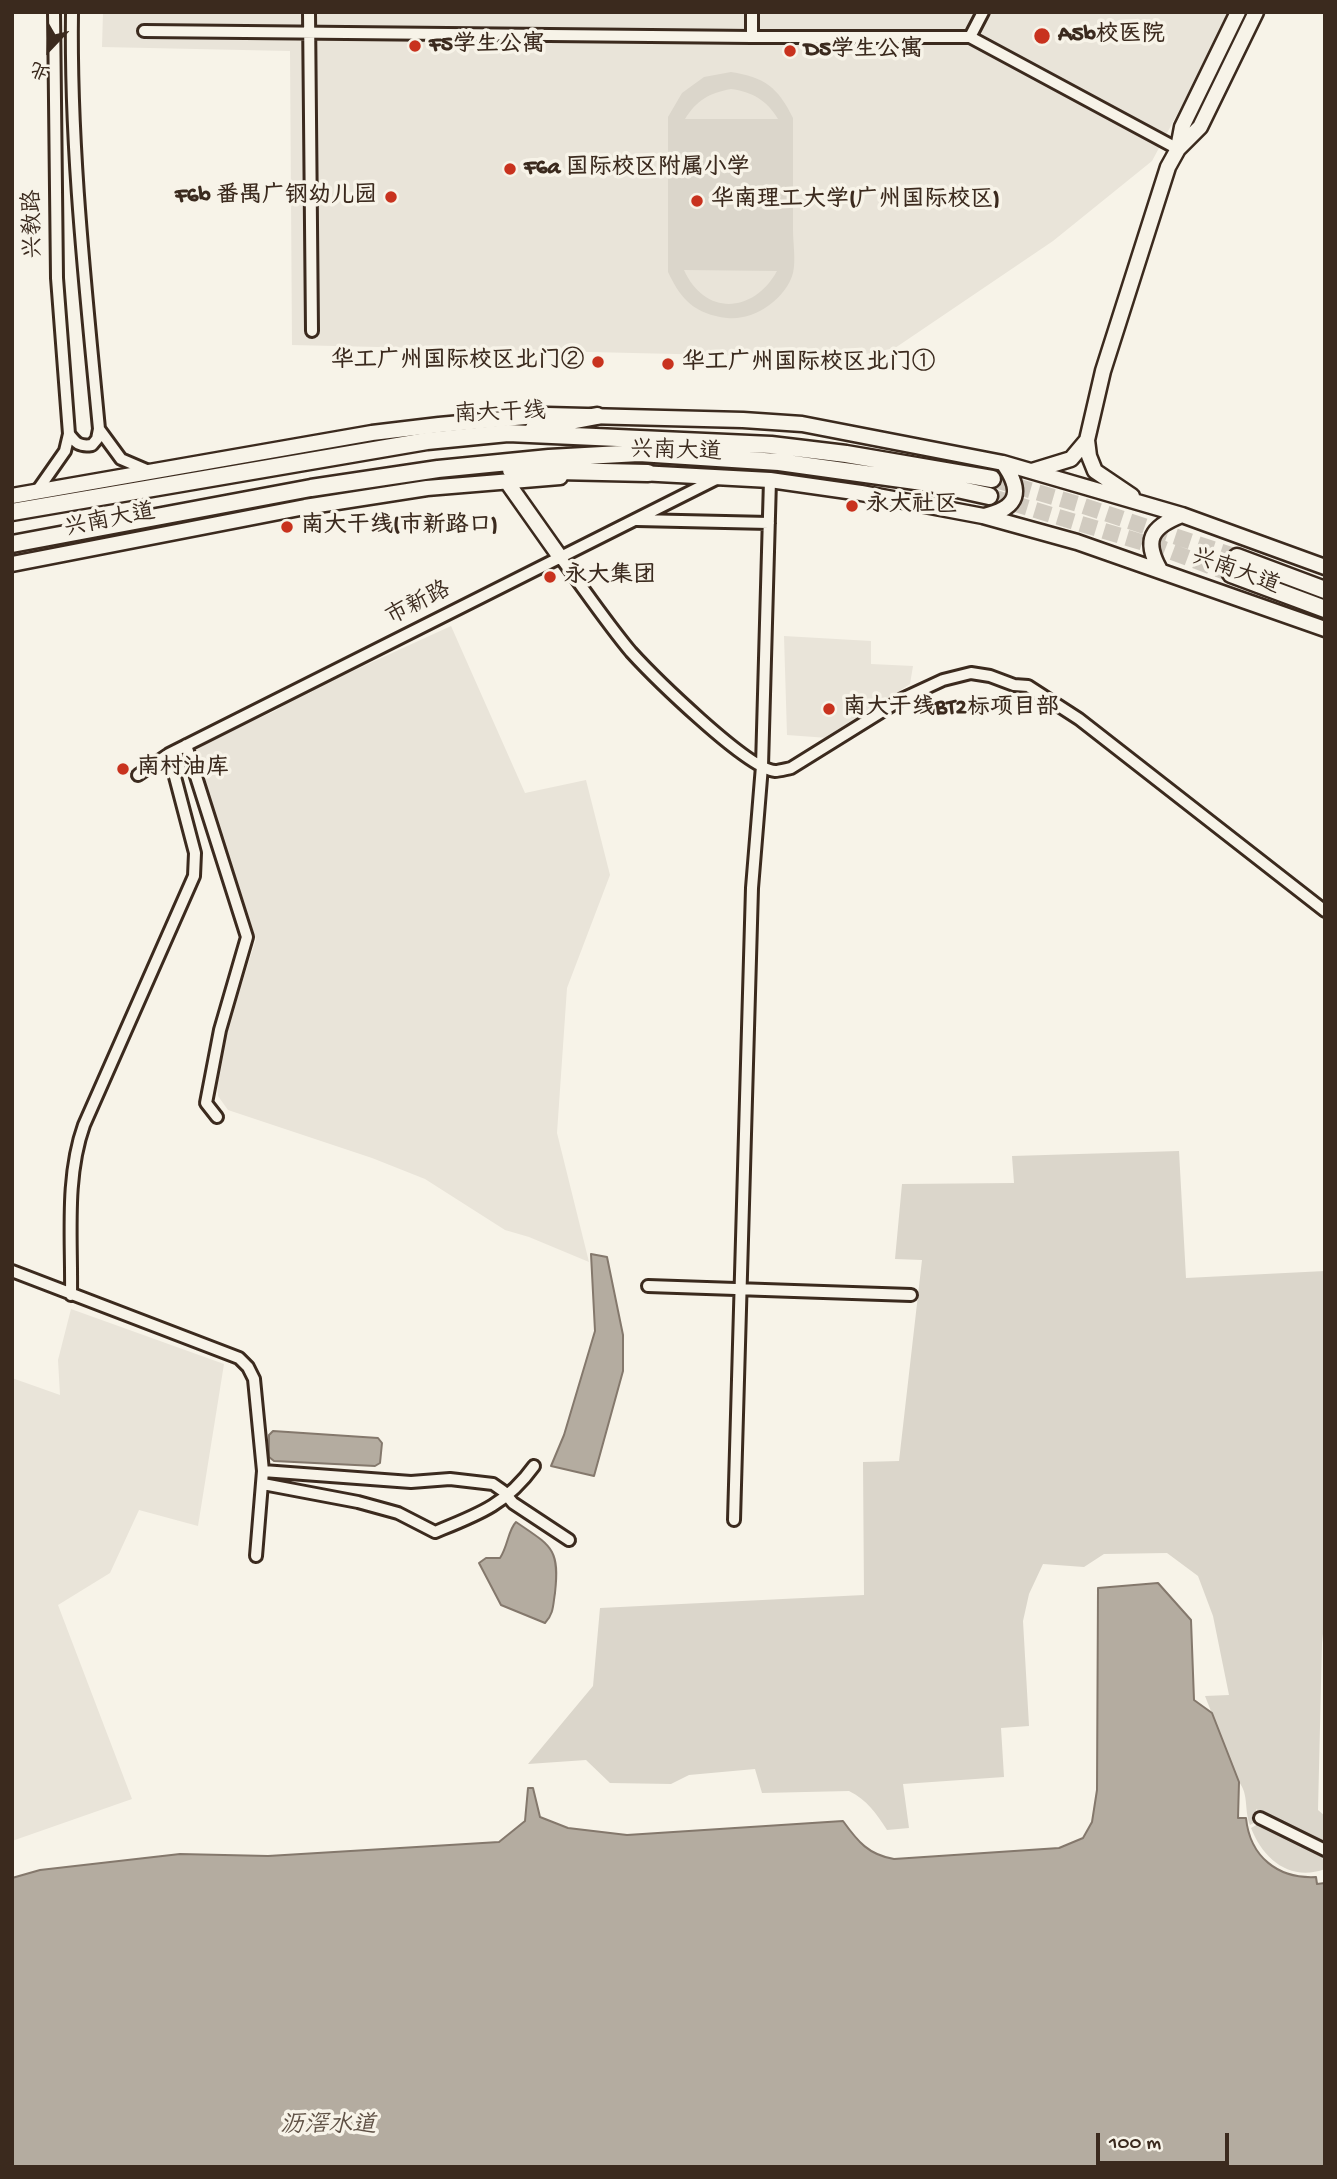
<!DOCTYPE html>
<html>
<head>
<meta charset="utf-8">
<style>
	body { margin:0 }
	#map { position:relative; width:1337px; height:2179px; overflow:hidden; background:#f7f3e8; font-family:"Gochi Hand","LXGW WenKai TC",sans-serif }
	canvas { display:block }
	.frame { position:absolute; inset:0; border:14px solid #3b2a1e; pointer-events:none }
	.north { position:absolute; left:14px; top:14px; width:70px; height:70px; -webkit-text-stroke:5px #f7f3e8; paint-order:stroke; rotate:203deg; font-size:19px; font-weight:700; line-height:28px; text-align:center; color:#3b2a1e }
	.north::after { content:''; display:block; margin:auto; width:24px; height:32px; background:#3b2a1e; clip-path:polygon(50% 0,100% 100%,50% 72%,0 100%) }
	.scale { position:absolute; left:1096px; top:2133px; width:133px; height:32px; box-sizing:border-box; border:4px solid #3b2a1e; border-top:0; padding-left:9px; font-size:21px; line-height:24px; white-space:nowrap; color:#3b2a1e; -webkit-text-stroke:5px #f7f3e8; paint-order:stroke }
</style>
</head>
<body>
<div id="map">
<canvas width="1337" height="2179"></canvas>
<div class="frame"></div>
<div class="north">北</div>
<div class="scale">100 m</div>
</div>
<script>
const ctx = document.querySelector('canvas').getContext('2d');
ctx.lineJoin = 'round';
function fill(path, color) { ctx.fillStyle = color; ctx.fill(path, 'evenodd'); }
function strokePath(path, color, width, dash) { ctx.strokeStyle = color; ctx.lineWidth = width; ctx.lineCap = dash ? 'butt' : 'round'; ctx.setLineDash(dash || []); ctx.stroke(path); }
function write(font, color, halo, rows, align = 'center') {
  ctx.font = font + ' "Gochi Hand","LXGW WenKai TC",sans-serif'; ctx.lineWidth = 7; ctx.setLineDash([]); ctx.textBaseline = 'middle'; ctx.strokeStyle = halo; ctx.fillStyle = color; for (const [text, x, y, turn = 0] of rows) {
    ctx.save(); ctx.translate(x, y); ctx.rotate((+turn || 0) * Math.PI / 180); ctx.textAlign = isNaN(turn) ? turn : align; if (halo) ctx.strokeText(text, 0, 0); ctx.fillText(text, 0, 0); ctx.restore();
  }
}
const built = new Path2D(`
	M103,12H1232L1152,161L1053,241L895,348L846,358L292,345L290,51L102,47Z
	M451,626L525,793L586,780L610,875L567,988L557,1133L589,1262L529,1237L505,1230L425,1179L372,1158L228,1110L218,1096L216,1065L256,939L195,751L220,735L275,711L296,697Z
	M784,636L871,641V664L913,666L910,684L828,738L787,735Z
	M71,1309L224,1364L198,1526L139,1510L110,1573L58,1605L132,1799L12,1841V1378L60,1395L58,1360Z`);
const green = new Path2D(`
	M731,72C764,77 778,87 793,118C793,155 793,192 793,230C793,243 796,260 793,273C786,299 754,321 727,318C695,314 681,300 668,272V117L682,93L704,77ZM731,89C752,92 767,100 778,119H685C697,100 709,93 731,89ZM684,270L777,271C754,313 705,317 684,270Z
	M1179,1151L1186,1278L1325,1271V1615L1322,1643L1318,1810L1325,1816V1842L1256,1809L1259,1820L1250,1825C1244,1810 1249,1795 1239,1782L1205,1696L1229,1695L1213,1616L1198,1576L1167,1553L1104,1554L1084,1567L1043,1564L1029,1594L1023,1621L1029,1726L1001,1728L1004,1777L903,1784L909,1828L887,1830C876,1813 867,1800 849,1791L762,1793L755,1769L689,1775L671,1784L610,1783L586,1760L528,1764L593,1686L600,1608L864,1595L863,1462L899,1461L922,1260L895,1259L902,1184L1014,1183L1012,1156Z
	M1260,1823L1322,1854L1325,1869C1290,1882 1263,1859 1251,1828Z`);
const water = new Path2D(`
	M591,1254L607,1257L623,1335V1371L594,1476L551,1466L564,1435L595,1331Z
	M273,1431L378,1438L382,1443L380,1463L375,1466L274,1461L269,1457V1435Z
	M516,1522C551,1546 560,1548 555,1593C553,1604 554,1614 545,1623L501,1605L479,1563L486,1558H500C508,1546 508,1530 516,1522Z
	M1158,1583L1191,1620L1194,1700L1212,1713L1239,1782L1238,1818H1246C1250,1857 1278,1879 1316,1877L1317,1884L1325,1883V2167H12V1878L40,1870L180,1854L268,1856L499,1842L525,1821L528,1788H533L540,1817L568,1828L627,1835L843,1821C858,1842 869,1855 894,1859L1059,1848L1083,1838L1092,1822L1097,1790L1098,1588Z`);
const highwayTunnel = new Path2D(`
	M992,479L1081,505L1237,557
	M989,496L1164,549L1231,574`);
const minor = new Path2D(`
	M309,12L312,331
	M752,12V37
	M144,31L752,37H970L1178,149
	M970,37L983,12
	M99,429L121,459L149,471
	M69,434C76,443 79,447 92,445L97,439L99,429C86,291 70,151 72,12
	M37,491L65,451L69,434L57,278L54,12
	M637,520L769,523
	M560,557C584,589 606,622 631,652C652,675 747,769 775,771C779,771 786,769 791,768L902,699L943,680L971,673L990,676L1014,685L1028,686L1079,719L1325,911
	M186,745L247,937L220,1030L206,1103L217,1117
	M138,775L169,754L718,478
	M12,1271L239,1358L248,1367L254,1379L263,1471L256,1556
	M648,1286L911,1295
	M71,1295C72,1239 65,1178 84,1125L194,876L195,853L169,754
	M263,1471L411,1482L450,1479L493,1484L503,1491L513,1503L569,1540
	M263,1484L358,1502L398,1513L435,1532C477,1515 506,1505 534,1466
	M734,1520L752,888L762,766L770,480
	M1260,1818L1325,1850`);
const major = new Path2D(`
	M1178,148L1182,127L1238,12
	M1032,471L1071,459L1087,440
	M640,473L770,480L861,493L983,516L1077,542L1325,629
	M507,482L560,557
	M12,496L372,433L439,425L547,415L743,420L802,424L1003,463L1182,515L1325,567
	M1132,496L1095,471L1089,456L1087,440L1103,371L1168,167L1178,149L1200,127L1256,12
	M984,516C1019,508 1023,491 1003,463
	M12,564L305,507L427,488L560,477
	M1160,570C1143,540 1151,527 1182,515`);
const highway = new Path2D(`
	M534,428L597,416
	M511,470L648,473
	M12,512L427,441L508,433L771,445L846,454L992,479
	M12,544L311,488L438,469L549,458L639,453L779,462L930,483L989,496
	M1237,557L1325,590
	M1231,574L1325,609`);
const markers = [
	[1042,36,9,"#c8321e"],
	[415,46,7,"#c8321e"],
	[790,51,7,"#c8321e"],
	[510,169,7,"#c8321e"],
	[391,197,7,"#c8321e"],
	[697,201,7,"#c8321e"],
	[598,362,7,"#c8321e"],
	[668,364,7,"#c8321e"],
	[852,506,7,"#c8321e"],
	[287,527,7,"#c8321e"],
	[550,577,7,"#c8321e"],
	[829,709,7,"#c8321e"],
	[123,769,7,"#c8321e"]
];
const poiNames = [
	["A5b校医院",1058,36],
	["F5学生公寓",429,46],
	["D5学生公寓",804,51],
	["F6a 国际校区附属小学",524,169],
	["F6b 番禺广钢幼儿园",377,197,"right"],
	["华南理工大学(广州国际校区)",711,201],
	["华工广州国际校区北门②",584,362,"right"],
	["华工广州国际校区北门①",682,364],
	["永大社区",866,506],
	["南大干线(市新路口)",301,527],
	["永大集团",564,577],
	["南大干线BT2标项目部",843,709],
	["南村油库",137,769]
];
const streetNames = [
	["兴教路",35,224,-91],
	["南大干线",500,415,-2],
	["兴南大道",676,453,2],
	["兴南大道",110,522,-11],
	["兴南大道",1235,573,20],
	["市新路",419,605,-27]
];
const waterNames = [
	["沥滘水道",328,2127]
];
fill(built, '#e9e4d9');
fill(green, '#dbd6cb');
fill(water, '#b4aca0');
strokePath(water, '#84786c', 2);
strokePath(highwayTunnel, '#d1cbc0', 16, [16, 8]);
strokePath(minor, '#3b2a1e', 16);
strokePath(major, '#3b2a1e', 19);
strokePath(highway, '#3b2a1e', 21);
strokePath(minor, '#f7f3e8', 10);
strokePath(major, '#f7f3e8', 14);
strokePath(highway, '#f7f3e8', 16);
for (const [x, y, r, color] of markers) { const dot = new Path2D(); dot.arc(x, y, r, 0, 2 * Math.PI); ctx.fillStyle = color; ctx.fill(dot); strokePath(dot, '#f7f3e8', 2.5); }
write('bold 23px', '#3b2a1e', '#f7f3e8', poiNames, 'left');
write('23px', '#3b2a1e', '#f7f3e8', streetNames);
write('italic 24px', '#5f5145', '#f7f3e8', waterNames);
</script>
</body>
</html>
